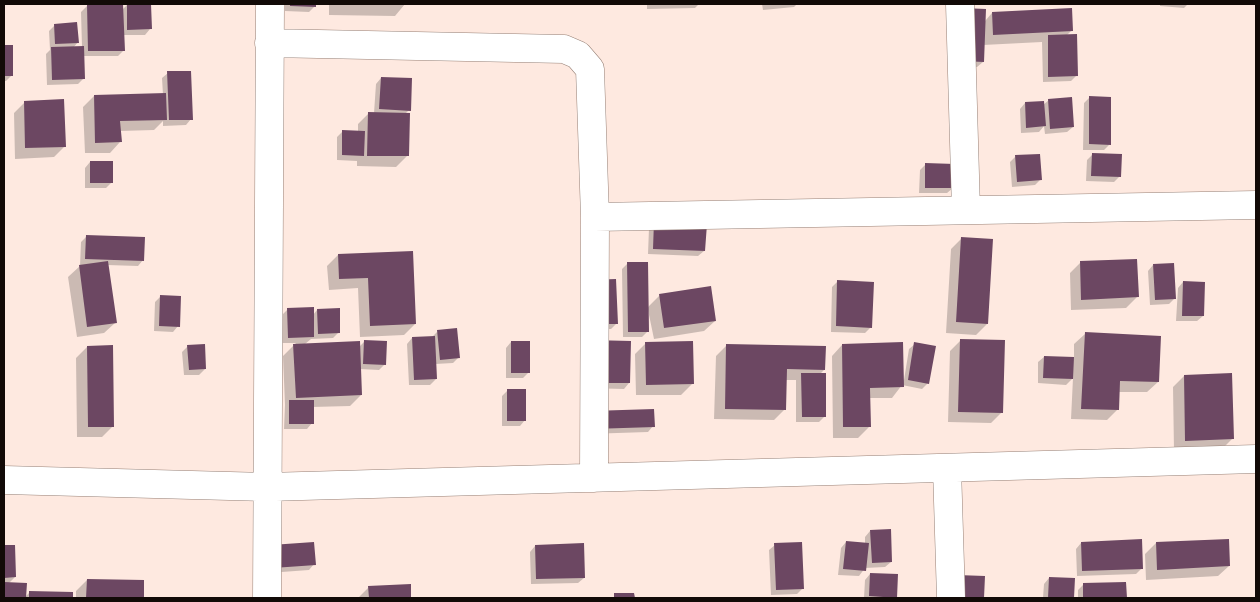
<!DOCTYPE html>
<html>
<head>
<meta charset="utf-8">
<style>
	body { margin:0 }
	#map { position:relative; width:1260px; height:602px; overflow:hidden; background:#fee9e0; font-family:"PT Serif",serif }
	canvas { display:block }
	.frame { position:absolute; inset:0; border:5px solid #120a07; pointer-events:none }
</style>
</head>
<body>
<div id="map">
<canvas width="1260" height="602"></canvas>
<div class="frame"></div>
</div>
<script>
const ctx = document.querySelector('canvas').getContext('2d');
ctx.lineJoin = 'round';
function fill(path, color) { ctx.fillStyle = color; ctx.fill(path, 'evenodd'); }
function strokePath(path, color, width, dash) { ctx.strokeStyle = color; ctx.lineWidth = width; ctx.lineCap = dash ? 'butt' : 'round'; ctx.setLineDash(dash || []); ctx.stroke(path); }
const shadow = new Path2D(`
	M285,4H315V6L309,12L285,11Z
	M329,4H405L395,16L329,15Z
	M647,4H699L695,8L647,9Z
	M762,4H797L794,7L763,10Z
	M1160,4H1188L1184,8L1160,6Z
	M127,5L150,29L145,35H123L124,50L118,56H83L84,78L78,84L47,85L46,54L50,50L49,31L55,25L78,42L73,48L82,47L81,12L87,6L122,10Z
	M992,13L1072,30L1066,36L1077,75L1071,81L1043,82L1042,42L983,45V62L977,67L955,66L985,21Z
	M4,46H12V75L6,81H4Z
	M168,73L191,119L186,125L163,126V121L154,130L120,131V142L110,153H85L83,107L94,96L163,95L162,78Z
	M381,78L409,110L405,114L407,156L396,167L357,166V161L337,160V137L343,131L358,132V124L369,113H374L376,84Z
	M1090,97L1109,145L1104,150H1083L1084,103Z
	M1049,100L1073,127L1067,132L1045,134L1044,126L1039,132L1021,133L1020,109L1025,103L1043,105Z
	M25,102L64,147L54,157L15,159L14,113Z
	M1093,154L1120,176L1114,182L1086,181L1087,160Z
	M1016,156L1040,180L1035,185L1012,187L1010,162Z
	M90,162L112,182L106,188H85V168Z
	M926,164L953,188L947,193H919L920,170Z
	M654,223L704,251L698,256L648,254L649,228Z
	M86,237L143,260L138,266L107,265L115,323L104,333L77,337L68,277L80,266L81,242Z
	M962,238L987,324L976,335L946,333L951,249Z
	M411,252L415,324L404,335L360,337L358,288L329,290L327,266L338,255Z
	M1081,262L1137,297L1126,308L1071,310L1070,273Z
	M628,263L648,307L660,295L715,321L704,331L654,339L648,310V331L642,337H623L622,269Z
	M1153,265L1174,299L1169,304L1150,305L1148,271Z
	M615,280L617,323L611,329H585Z
	M838,281L871,327L865,333L831,332L832,287Z
	M1183,282L1203,316L1197,321H1176L1178,288Z
	M161,296L178,326L173,332L154,331L155,302Z
	M288,309L313,315L317,310L339,332L333,338L311,339L305,344L359,347L364,342L385,364L379,370L360,369L361,395L350,406L312,407V423L307,429H284L285,405L283,356L296,343H282V315Z
	M437,332L459,357L453,363L435,364L436,379L430,385H409L407,344L412,338H431Z
	M1085,334L1158,382L1147,392H1118V409L1107,420L1071,419L1073,378L1066,385L1038,383V362L1044,357L1074,358V344Z
	M961,340L1002,412L991,423L948,422L950,351Z
	M511,342L529,372L523,378H506V348Z
	M646,343L692,384L681,395H636L635,354Z
	M915,344L928,383L922,389L902,385L892,398H869V427L858,438H833L832,356L842,345L904,380L909,349Z
	M727,345L824,370L819,375L825,416L819,422H796V380H785V409L774,420L714,419L716,356Z
	M188,346L205,369L199,375H184L182,352Z
	M87,347L113,426L102,437H77L76,358Z
	M586,347L629,383L624,389L586,388Z
	M1184,376L1232,439L1221,450L1174,451L1173,387Z
	M507,391L525,420L520,426H502V396Z
	M586,418L653,426L648,432L587,434Z
	M870,531L891,562L885,567L865,568L859,576L838,575L841,548L846,542L865,544V537Z
	M1081,543L1142,568L1136,574L1077,576L1076,549Z
	M1156,543L1229,566L1218,576L1146,580L1145,554Z
	M775,545L803,588L797,594L771,595L769,550Z
	M14,546L15,577L8,584L25,597L30,592L72,593L71,598H4V547Z
	M535,546L584,578L578,583L531,584L530,552Z
	M266,552L314,564L309,570L268,573Z
	M870,574L895,597L864,598L865,580Z
	M1049,578L1074,579L1072,598H1043L1044,584Z
	M87,580L143,581V598H76V591Z
	M1125,583L1126,598H1078V590L1083,585Z
	M409,585L410,598H358L369,587Z`);
const building = new Path2D(`
	M123,4L125,51H88L87,5Z
	M127,4H151L152,29L127,30Z
	M290,4H316V7L290,6Z
	M962,8L986,9L984,62L960,61Z
	M1072,8L1073,31L993,35L992,12Z
	M77,22L79,43L55,44L54,24Z
	M1077,34L1078,76L1048,77V35Z
	M4,45H13V76H4Z
	M84,46L85,79L52,80L51,47Z
	M167,71H191L193,120H169Z
	M381,77L412,78L411,111L379,109Z
	M166,93L167,120L120,121L122,142L95,143L94,95Z
	M1089,96L1111,97V145L1089,144Z
	M1072,97L1074,127L1050,129L1048,99Z
	M64,99L66,147L25,148L24,101Z
	M1044,101L1046,126L1026,128L1025,102Z
	M368,112L410,113L409,156H367Z
	M342,130L365,131L364,156L342,155Z
	M1092,153L1122,154L1121,177L1091,176Z
	M1040,154L1042,180L1017,182L1015,155Z
	M90,161H113V183H90Z
	M925,163L955,164L954,188H925Z
	M654,221L707,224L705,251L653,249Z
	M86,235L145,237L144,261L85,259Z
	M961,237L993,239L988,324L956,322Z
	M413,251L416,324L370,326L368,278L339,279L338,254Z
	M1137,259L1139,297L1081,300L1080,261Z
	M108,261L117,323L87,327L79,265Z
	M627,262H648L649,332H628Z
	M1174,263L1176,299L1155,300L1153,264Z
	M616,279L618,324H590L588,280Z
	M837,280L874,282L872,328L836,326Z
	M1183,281L1205,282L1204,316H1182Z
	M711,286L716,321L664,328L659,294Z
	M160,295L181,296L180,327L159,326Z
	M314,307V337L288,338L287,308Z
	M340,308V333L318,334L317,309Z
	M457,328L460,358L440,360L437,330Z
	M1085,332L1161,336L1159,382L1120,381L1119,410L1081,409Z
	M435,336L437,379L414,380L412,337Z
	M960,339L1005,340L1003,413L958,412Z
	M364,340L387,341L386,365L363,364Z
	M591,340L631,341L630,383H591Z
	M360,341L362,395L296,398L293,344Z
	M511,341H530V373H511Z
	M693,341L694,384L646,385L645,342Z
	M903,342L904,387L870,388L871,427H843L842,344Z
	M914,342L936,346L929,384L908,380Z
	M205,344L206,369L189,370L187,345Z
	M726,344L826,346L825,370L787,369L786,410L725,409Z
	M113,345L114,427H88L87,346Z
	M1044,356L1074,357L1073,379L1043,378Z
	M801,373H826V417H802Z
	M1232,373L1234,439L1185,441L1184,375Z
	M507,389H526V421H507Z
	M289,400H314V424H289Z
	M654,409L655,427L592,429L591,411Z
	M891,529L892,562L872,563L870,530Z
	M1142,539L1143,569L1082,571L1081,542Z
	M1229,539L1230,566L1157,570L1156,542Z
	M846,541L869,543L866,571L843,569Z
	M314,542L316,565L273,568L271,545Z
	M802,542L804,589L776,590L774,543Z
	M584,543L585,578L536,579L535,545Z
	M4,545H15L16,577L4,578Z
	M870,573L898,574L897,598L869,596Z
	M957,575L985,576L984,598H956Z
	M1049,577L1075,578L1074,598H1048Z
	M87,579L144,580V598H86Z
	M4,582L27,583L26,598H4Z
	M1126,582L1127,598H1083V583Z
	M411,584V598H369L368,586Z
	M29,591L73,592V598H29Z
	M614,593H634L635,598H614Z`);
const street = new Path2D(`
	M960,4L966,210
	M269,43L564,49L578,55L590,69L595,217L594,478
	M595,217L1256,205
	M947,468L951,598
	M4,480L267,487L1256,459
	M267,598L270,4`);
fill(shadow, '#0003');
fill(building, '#6c4762');
strokePath(street, '#978076', 29);
strokePath(street, '#fff', 28);
</script>
</body>
</html>
